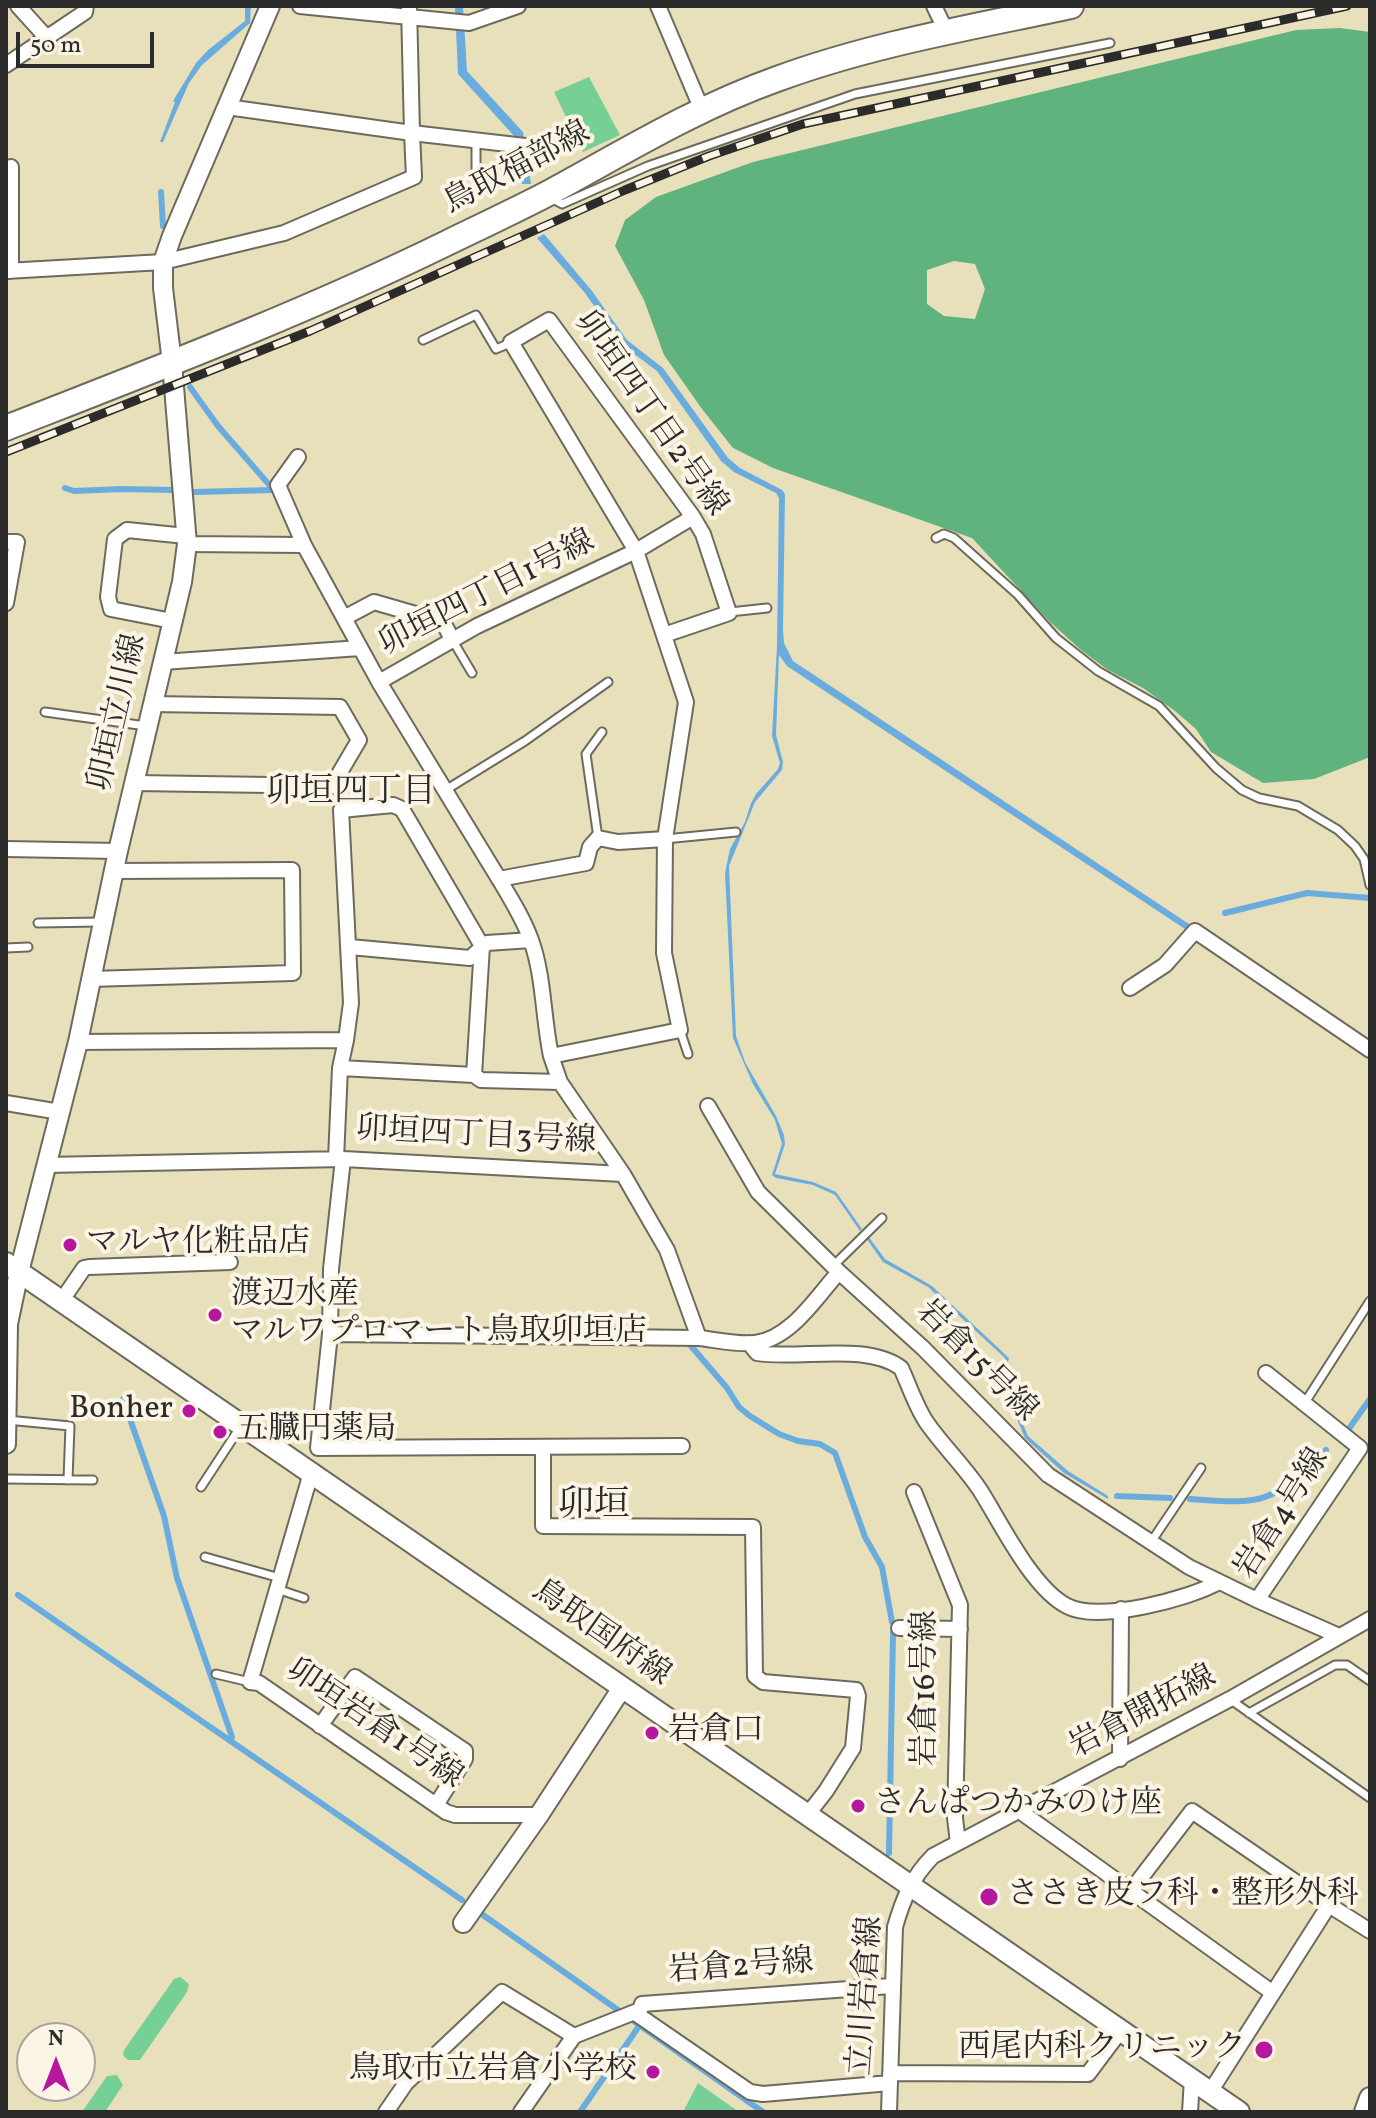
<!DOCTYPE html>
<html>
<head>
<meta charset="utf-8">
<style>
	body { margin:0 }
	#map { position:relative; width:1376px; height:2118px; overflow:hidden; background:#e8e0ba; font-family:Vollkorn,serif }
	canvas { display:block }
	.frame { position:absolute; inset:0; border:8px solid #2b2b2b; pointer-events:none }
	.north { position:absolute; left:16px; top:2022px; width:80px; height:80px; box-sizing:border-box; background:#fcf5e5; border:2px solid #a8a49b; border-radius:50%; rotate:0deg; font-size:22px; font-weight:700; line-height:32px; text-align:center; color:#2b2b2b }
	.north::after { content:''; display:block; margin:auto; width:28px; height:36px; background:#b5179e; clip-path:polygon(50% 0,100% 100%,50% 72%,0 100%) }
	.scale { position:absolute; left:16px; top:32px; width:138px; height:36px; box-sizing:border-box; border:4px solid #2b2b2b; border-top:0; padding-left:10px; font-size:24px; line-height:28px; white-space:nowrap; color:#2b2b2b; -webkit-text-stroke:6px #fcf5e5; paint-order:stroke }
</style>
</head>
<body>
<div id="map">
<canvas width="1376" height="2118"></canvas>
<div class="frame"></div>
<div class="north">N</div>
<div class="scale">50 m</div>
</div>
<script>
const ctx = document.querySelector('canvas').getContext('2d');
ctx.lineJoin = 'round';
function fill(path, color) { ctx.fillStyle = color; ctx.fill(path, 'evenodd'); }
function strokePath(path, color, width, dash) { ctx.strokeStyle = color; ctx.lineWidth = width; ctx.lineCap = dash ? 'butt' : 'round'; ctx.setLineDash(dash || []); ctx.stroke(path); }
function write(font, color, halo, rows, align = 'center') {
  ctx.font = font + ' Vollkorn,"Noto Serif JP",serif'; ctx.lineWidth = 8; ctx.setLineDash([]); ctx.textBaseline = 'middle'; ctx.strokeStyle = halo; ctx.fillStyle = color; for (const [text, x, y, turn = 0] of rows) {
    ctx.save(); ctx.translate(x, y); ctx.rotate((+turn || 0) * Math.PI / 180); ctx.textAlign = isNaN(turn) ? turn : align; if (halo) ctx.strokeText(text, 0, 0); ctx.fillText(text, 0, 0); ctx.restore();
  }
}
const green = new Path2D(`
	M589,77L620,135L583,152L554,92Z
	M180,1977L189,1984L187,1992L140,2060H128L123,2055L124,2050L174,1979Z
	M117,2075L123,2085L105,2112H82L107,2076Z
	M698,2083L739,2112H683Z`);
const forest = new Path2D(`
	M1340,28L1370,32V757L1314,779L1263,783L1211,752L1196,729L1175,711L1143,688L1108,670L1081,650L1050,622L972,538L773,468L733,448L702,409L664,355L644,300L615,246L625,220L656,197L753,162L1296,30ZM954,261L975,264L985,289L975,319L944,316L927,304V270Z`);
const water = new Path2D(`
	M245,6H251L250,23L202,65L189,83L163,142H160L175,102L173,101L196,63L208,50L245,21Z
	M455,6H463L467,71L523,132L531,184H522L514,136L458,74Z
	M544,234L592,291L627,340L663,368L728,458L740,468L782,490L785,494L783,630L784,643L793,661L1192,926L1188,931L802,676L787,666L779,655L776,735L783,762L782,770L755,802L729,866L736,1036L745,1062L776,1116L784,1135L785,1144L775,1174L813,1182L836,1192L862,1229L860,1231L835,1195L813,1185L776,1178L772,1175L782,1144L775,1120L753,1084L733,1038L725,873L730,849L745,822L751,803L756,794L778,769L780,763L772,736L777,646L779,498L776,493L734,472L721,461L657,371L621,344L585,293L537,238Z
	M868,1236L885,1259L932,1286L1009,1358L1004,1380L1028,1436L1068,1471L1108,1496V1499L1064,1473L1025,1438L1001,1381L1005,1358L928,1287L883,1262L866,1238Z`);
const stream = new Path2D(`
	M161,192L163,226
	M190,387L218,426L272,488
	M65,488L74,491L121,489L174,490
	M195,492L272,490
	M1225,913L1307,893L1370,898
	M691,1346L727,1388L739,1407L750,1416L779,1434L798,1441L820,1444L835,1453L865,1537L882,1567L892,1622
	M123,1399L164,1516L177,1578L232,1737
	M1348,1430L1370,1399
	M1117,1496L1170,1498
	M1190,1499C1266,1505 1271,1503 1326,1450
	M18,1595L462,1900
	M889,1853L893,1633
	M483,1915L763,2112
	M580,2112L637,2029`);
const service = new Path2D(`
	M476,140V170
	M551,198L562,204L648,166L855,94L1110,43
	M423,340L476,315L496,349L510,343
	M936,538L944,534L954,538L1018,595L1056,638L1098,671L1159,706L1216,768L1242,790L1259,798L1298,806L1338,830L1355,846L1364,859L1370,885
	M730,612L767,608
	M453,641L472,673
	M45,712L146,726
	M444,791L525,741L608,682
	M598,838L586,754L602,732
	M665,839L736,832
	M38,923L100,922
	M6,948L28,947
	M680,1030L688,1054
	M833,1266L882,1218
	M1304,1404L1370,1301
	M7,1420L70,1426L68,1480
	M6,1479L93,1480
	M201,1487L239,1429
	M1151,1542L1201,1468
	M205,1557L280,1578
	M277,1589L304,1598
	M216,1674L250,1682
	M1231,1700L1370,1798
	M1249,1713L1335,1665H1347L1370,1681`);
const minor = new Path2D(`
	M18,6L47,38
	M300,6L469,23L518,6
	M658,6L702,110
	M934,6L947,33
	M6,65L85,12L86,6
	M227,107L412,133L409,6
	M6,168L11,167V271
	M6,271L163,262L284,233L414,177L412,133L525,146
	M298,457L278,485L304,545
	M6,542H17L6,603
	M187,544L304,545L379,682L477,626L636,551L693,517
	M344,618L374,602L443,622L453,641
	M172,621L111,609L108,597L115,539L127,530L186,536
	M163,662L360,648
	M379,682L499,879
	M134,783L337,786L339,774L359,740L340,707L153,704
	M6,849L118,851
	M350,947L470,958L487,943L531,940
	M90,979L293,973L292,870L115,871
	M1130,988L1165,965L1195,931L1370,1050
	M78,1042L346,1040L340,1068L474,1075L482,946L402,809L393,805L341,810L351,1003L346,1040
	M551,1056C543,1018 544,976 531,940C523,918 511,899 499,879L586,863L590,847L598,838L618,842L665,839
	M474,1075L481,1080L560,1082
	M6,1103L60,1112
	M708,1106L758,1192L839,1272L923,1348L1048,1475L1189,1567L1257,1600
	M336,1159L340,1068
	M343,1159L331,1269L330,1334L318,1448L682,1446
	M46,1165L343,1159L623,1174L560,1082L551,1056L680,1030L664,953L665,839L686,702L636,551L511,342L549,320L693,517L703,534L729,613L664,635
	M623,1174L667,1250L699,1338
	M62,1300L84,1268L89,1267L230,1262
	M330,1334L699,1338C717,1340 738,1345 755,1343C791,1339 817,1296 839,1272
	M749,1343L757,1353C798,1360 866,1342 901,1368C909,1385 916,1407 927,1423C943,1446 964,1466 980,1490C1001,1523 1032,1588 1067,1606C1098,1623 1189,1599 1219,1582
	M1266,1373L1360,1448L1257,1600L1339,1636
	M543,1447V1526L753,1527L755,1676L763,1682L856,1690L858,1696L853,1748L826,1791L808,1814
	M311,1473L250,1682L259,1683L446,1812L455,1815H539
	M914,1492L960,1605L955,1818L958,1843
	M899,1628L960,1629
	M320,1726L355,1677L465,1751V1759L436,1805
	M1120,1759L1121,1609
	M1021,1812L1273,1993L1329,1905L1370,1931
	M1130,1892L1192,1811L1329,1905
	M890,2073L1088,2074L1121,2030
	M890,2083L763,2094L750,2092L638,2015L642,2004L891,1986
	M1210,2092L1273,1993
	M386,2112L406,2083L502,1992L574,2036
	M521,2112L574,2036L640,2010
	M889,2112L895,1927C903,1899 912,1877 933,1856L1230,1699L1370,1619
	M1190,2112L1192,2079`);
const tertiary = new Path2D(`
	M6,1444L8,1324L19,1272L78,1042L118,851L182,582L187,544L184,508L172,363L163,288V262L172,236L270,6
	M463,1923L539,1815L622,1688`);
const secondary = new Path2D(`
	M6,1263L1239,2112
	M1365,2112L1370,2098`);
const primary = new Path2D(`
	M6,428C154,370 304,313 447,243C480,227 512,212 545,195C621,154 695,108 777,79C872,44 973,27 1071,6`);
const rail = new Path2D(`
	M6,452L310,331L625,190L709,156L803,124L1347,6`);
const markers = [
	[70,1245,8,"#b5179e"],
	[215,1315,8,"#b5179e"],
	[189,1411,8,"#b5179e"],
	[220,1432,8,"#b5179e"],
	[652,1733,8,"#b5179e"],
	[858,1806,8,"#b5179e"],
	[989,1897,10,"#b5179e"],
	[1264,2050,10,"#b5179e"],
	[653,2072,8,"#b5179e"]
];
const streetNames = [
	["鳥取福部線",518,170,-28],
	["卯垣四丁目2号線",649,415,55],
	["卯垣四丁目1号線",488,595,-27],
	["卯垣立川線",120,713,-77],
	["卯垣四丁目3号線",476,1138,3],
	["岩倉15号線",975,1363,45],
	["岩倉4号線",1284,1515,-58],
	["鳥取国府線",600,1635,35],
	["岩倉16号線",928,1688,-90],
	["岩倉開拓線",1144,1714,-28],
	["卯垣岩倉1号線",373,1726,34],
	["岩倉2号線",741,1969,-4],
	["立川岩倉線",868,1996,-86]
];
const poiNames = [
	["マルヤ化粧品店",86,1245],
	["渡辺水産",231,1297],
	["マルワプロマート鳥取卯垣店",231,1334],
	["Bonher",173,1411,"right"],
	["五臓円薬局",236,1432],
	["岩倉口",668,1733],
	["さんぱつかみのけ座",874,1806],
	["ささき皮フ科・整形外科",1007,1897],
	["西尾内科クリニック",1246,2050,"right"],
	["鳥取市立岩倉小学校",637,2072,"right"]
];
const neighbourhoodNames = [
	["卯垣四丁目",351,795]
];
const quarterNames = [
	["卯垣",594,1508]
];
fill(green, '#76cf95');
fill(forest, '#60b27e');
fill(water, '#6aacde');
strokePath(stream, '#6aacde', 6);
strokePath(service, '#6d6a5d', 11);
strokePath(minor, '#6d6a5d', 18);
strokePath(tertiary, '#6d6a5d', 22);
strokePath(secondary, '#6d6a5d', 24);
strokePath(primary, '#6d6a5d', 28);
strokePath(service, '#fff', 7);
strokePath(minor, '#fff', 14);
strokePath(tertiary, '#fff', 18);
strokePath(secondary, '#fff', 20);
strokePath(primary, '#fff', 24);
strokePath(rail, '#2b2b2b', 9);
strokePath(rail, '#fcf5e5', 6, [18]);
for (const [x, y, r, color] of markers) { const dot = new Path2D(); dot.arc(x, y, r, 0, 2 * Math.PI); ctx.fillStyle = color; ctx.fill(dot); strokePath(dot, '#fcf5e5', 3); }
write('32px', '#2b2b2b', '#fcf5e5', streetNames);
write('32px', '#2b2b2b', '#fcf5e5', poiNames, 'left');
write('34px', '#2b2b2b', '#fcf5e5', neighbourhoodNames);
write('36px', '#2b2b2b', '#fcf5e5', quarterNames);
</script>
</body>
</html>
